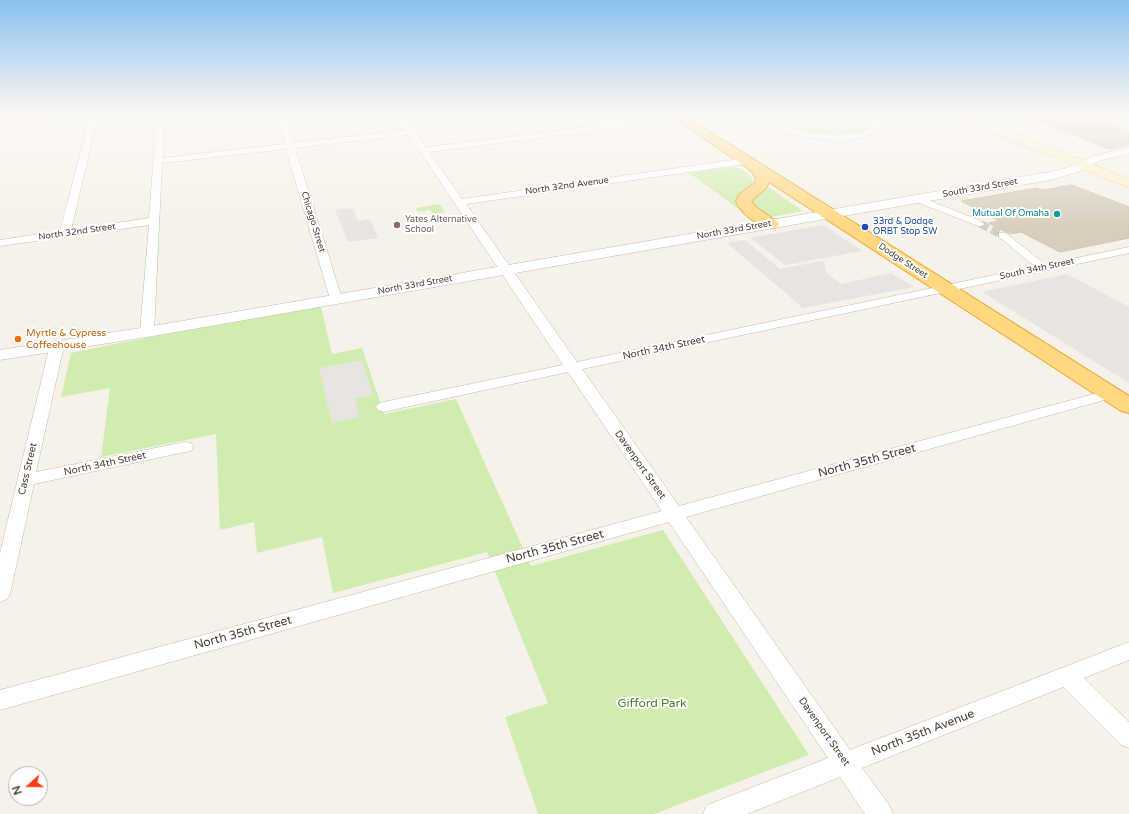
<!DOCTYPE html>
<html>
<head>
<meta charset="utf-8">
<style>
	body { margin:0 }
	#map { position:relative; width:1129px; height:814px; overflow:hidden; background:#f6f2e9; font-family:"Varela Round",sans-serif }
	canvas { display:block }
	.north { position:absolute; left:8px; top:766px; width:40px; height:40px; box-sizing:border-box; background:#fff; border:1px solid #b7b4af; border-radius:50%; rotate:249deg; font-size:11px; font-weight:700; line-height:16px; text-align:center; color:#4a4336 }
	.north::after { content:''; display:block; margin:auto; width:14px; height:18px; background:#ff3b16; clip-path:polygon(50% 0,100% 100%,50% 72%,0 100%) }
</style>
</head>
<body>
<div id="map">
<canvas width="1129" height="814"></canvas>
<div class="north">N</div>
</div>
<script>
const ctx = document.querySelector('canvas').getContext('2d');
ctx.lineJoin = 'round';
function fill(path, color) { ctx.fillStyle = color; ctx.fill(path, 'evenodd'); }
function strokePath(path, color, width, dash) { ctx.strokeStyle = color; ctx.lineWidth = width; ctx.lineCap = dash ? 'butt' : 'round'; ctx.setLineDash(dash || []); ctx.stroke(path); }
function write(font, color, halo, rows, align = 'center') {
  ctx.font = font + ' "Varela Round",sans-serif'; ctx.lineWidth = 4; ctx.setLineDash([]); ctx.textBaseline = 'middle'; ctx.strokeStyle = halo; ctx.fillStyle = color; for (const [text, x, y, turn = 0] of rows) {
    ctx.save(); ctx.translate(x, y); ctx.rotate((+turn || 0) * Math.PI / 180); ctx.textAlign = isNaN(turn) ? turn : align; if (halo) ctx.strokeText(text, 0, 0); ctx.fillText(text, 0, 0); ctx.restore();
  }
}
const green = new Path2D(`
	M749,116H872L877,124L862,135L815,136Z
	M733,167C741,168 748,172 753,180L752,184L757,185L743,194L754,220L689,173Z
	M766,186L770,188L803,211L771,217L768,216L747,200Z
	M439,204L445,212L432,214L430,210L418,212L416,208Z
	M321,307L332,354L362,348L384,414L456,399L531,566L663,530L809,755L654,814H538L505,717L548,703L487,552L333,593L322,537L257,553L254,522L220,530L216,434L101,457L110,388L61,397L71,353L145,338Z`);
const parking = new Path2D(`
	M993,132L1045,153V156L993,135Z
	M353,208L358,221L370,219L378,238L348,242L335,210Z
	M824,225L862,251L785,265L750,238Z
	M745,240L780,269L821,261L824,262L826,273L841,284L891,273L914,287L803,308L727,243Z
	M1067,274L1129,307V383L982,292Z
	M362,360L373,395L355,399L359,417L332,423L319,368Z`);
const building = new Path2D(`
	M1027,116H1085L1129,132V145L1109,149Z
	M1072,185L1129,207V238L1060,252L1021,232L1010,234L989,223L999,221L961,201L1037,188L1042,190Z`);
const pedestrianTunnel = new Path2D(`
	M981,224L1002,235`);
const pedestrian = new Path2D(`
	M914,197H920L976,219L985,224L981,226H978L914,201Z
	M999,233H1005L1011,237L1047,266L1048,268L1047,270C1036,272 1010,244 999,237Z`);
const minor = new Path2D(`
	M90,116H98L71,230L149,218L157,116H165L163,158L285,144L279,124V121L284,116H293L287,122V124L293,143L406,130L396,116H404L426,147L676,116H702L698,118L429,152L462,199L746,158L749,159L750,161L749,163L746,164L466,204L577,362L1129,247V253L582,369L679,506L1105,391L1110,390L1115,391L1117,394L1115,397L686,517L850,750L1129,642V660L1084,678L1129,722V748L1121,745L1063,687L862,768L889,805L893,814H865L840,777L747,814H703L707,805L828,758L669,522L0,710V690L662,511L568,372L383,412L378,410L376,407L378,404L383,402L563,365L409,135L295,148L342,299L340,302H332L330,299L286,149L162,163L154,332L152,335H142L140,332L149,225L0,246V240L60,231Z
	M745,116C761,116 775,124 790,128C810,134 831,136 851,134C860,133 869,132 873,124L868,116H876L881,124C867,155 767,134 745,116Z
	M57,341L62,342L64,345L36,472L185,442L191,443L193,447L191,451L185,452L34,484L10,594L7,599L0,602V553L50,345L52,342Z`);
const tertiary = new Path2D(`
	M1127,148H1129V154L1102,160L1075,173L1050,180L147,337L0,360V350L147,327L1050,172L1067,168L1094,156Z`);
const secondary = new Path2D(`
	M11,116H49L44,119L0,124V118Z
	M957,116H973L1129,179V188L958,118Z
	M1098,116H1114L1129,122V129L1099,118Z`);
const trunk = new Path2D(`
	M671,116H685L1129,396V413L1121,411L769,182L766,188L751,201L756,207L776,221L779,224L776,227C762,231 741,214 736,201L740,194L755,183C757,177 753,173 749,169Z`);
const markers = [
	[1057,214,4,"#0f9aa8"],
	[397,225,4,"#8d6e63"],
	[865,227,4,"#1a4fb4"],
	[18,339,4,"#e8710a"]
];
const farStreetnames = [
	["North 32nd Avenue",567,186,-8],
	["South 33rd Street",980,188,-10],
	["Chicago Street",313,222,73],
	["North 33rd Street",734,230,-10],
	["North 32nd Street",77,232,-8],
	["Dodge Street",903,261,33],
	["South 34th Street",1037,269,-12],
	["North 33rd Street",415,285,-10]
];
const farCulturenames = [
	["Mutual Of Omaha",1049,214]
];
const farEducationnames = [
	["Yates Alternative",405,220],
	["School",405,230]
];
const farTransitnames = [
	["33rd & Dodge",873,222],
	["ORBT Stop SW",873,232]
];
const foodNames = [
	["Myrtle & Cypress",26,333],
	["Coffeehouse",26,345]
];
const streetNames = [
	["North 34th Street",664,348,-12],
	["North 34th Street",105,464,-12],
	["Davenport Street",640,465,55],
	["Cass Street",28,469,-77],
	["Davenport Street",824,732,55]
];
const nearStreetnames = [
	["North 35th Street",867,461,-15],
	["North 35th Street",555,547,-15],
	["North 35th Street",243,633,-15],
	["North 35th Avenue",923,733,-21]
];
const nearParknames = [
	["Gifford Park",652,704]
];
fill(green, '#d0edaf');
fill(parking, '#e7e4e1');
fill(building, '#d8cebd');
strokePath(building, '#d4c6b0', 1);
strokePath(pedestrianTunnel, '#d4cfc5', 8, [8, 4]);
strokePath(pedestrian, '#c2baaa', 1);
strokePath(minor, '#c2baaa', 1);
strokePath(tertiary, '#c2baaa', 1);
strokePath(secondary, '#d9c795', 1);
strokePath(trunk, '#eba62e', 2);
fill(pedestrian, '#fff');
fill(minor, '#fff');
fill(tertiary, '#fff');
fill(secondary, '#fff2c9');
fill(trunk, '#ffd881');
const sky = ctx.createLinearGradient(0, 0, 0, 230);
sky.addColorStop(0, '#8bc0ee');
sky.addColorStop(0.5, '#fbf9f5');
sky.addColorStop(1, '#fbf9f500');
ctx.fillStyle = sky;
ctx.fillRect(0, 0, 1129, 230);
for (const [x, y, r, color] of markers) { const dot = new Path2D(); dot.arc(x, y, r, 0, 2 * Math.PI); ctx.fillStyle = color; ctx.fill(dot); strokePath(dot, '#fff', 1.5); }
write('9px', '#4a4336', '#fff', farStreetnames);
write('9px', '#0d838f', '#fff', farCulturenames, 'right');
write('9px', '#785e54', '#fff', farEducationnames, 'left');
write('9px', '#164399', '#fff', farTransitnames, 'left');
write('10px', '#c56008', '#fff', foodNames, 'left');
write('10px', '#4a4336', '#fff', streetNames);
write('12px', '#4a4336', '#fff', nearStreetnames);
write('12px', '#478224', '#fff', nearParknames);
</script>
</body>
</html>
